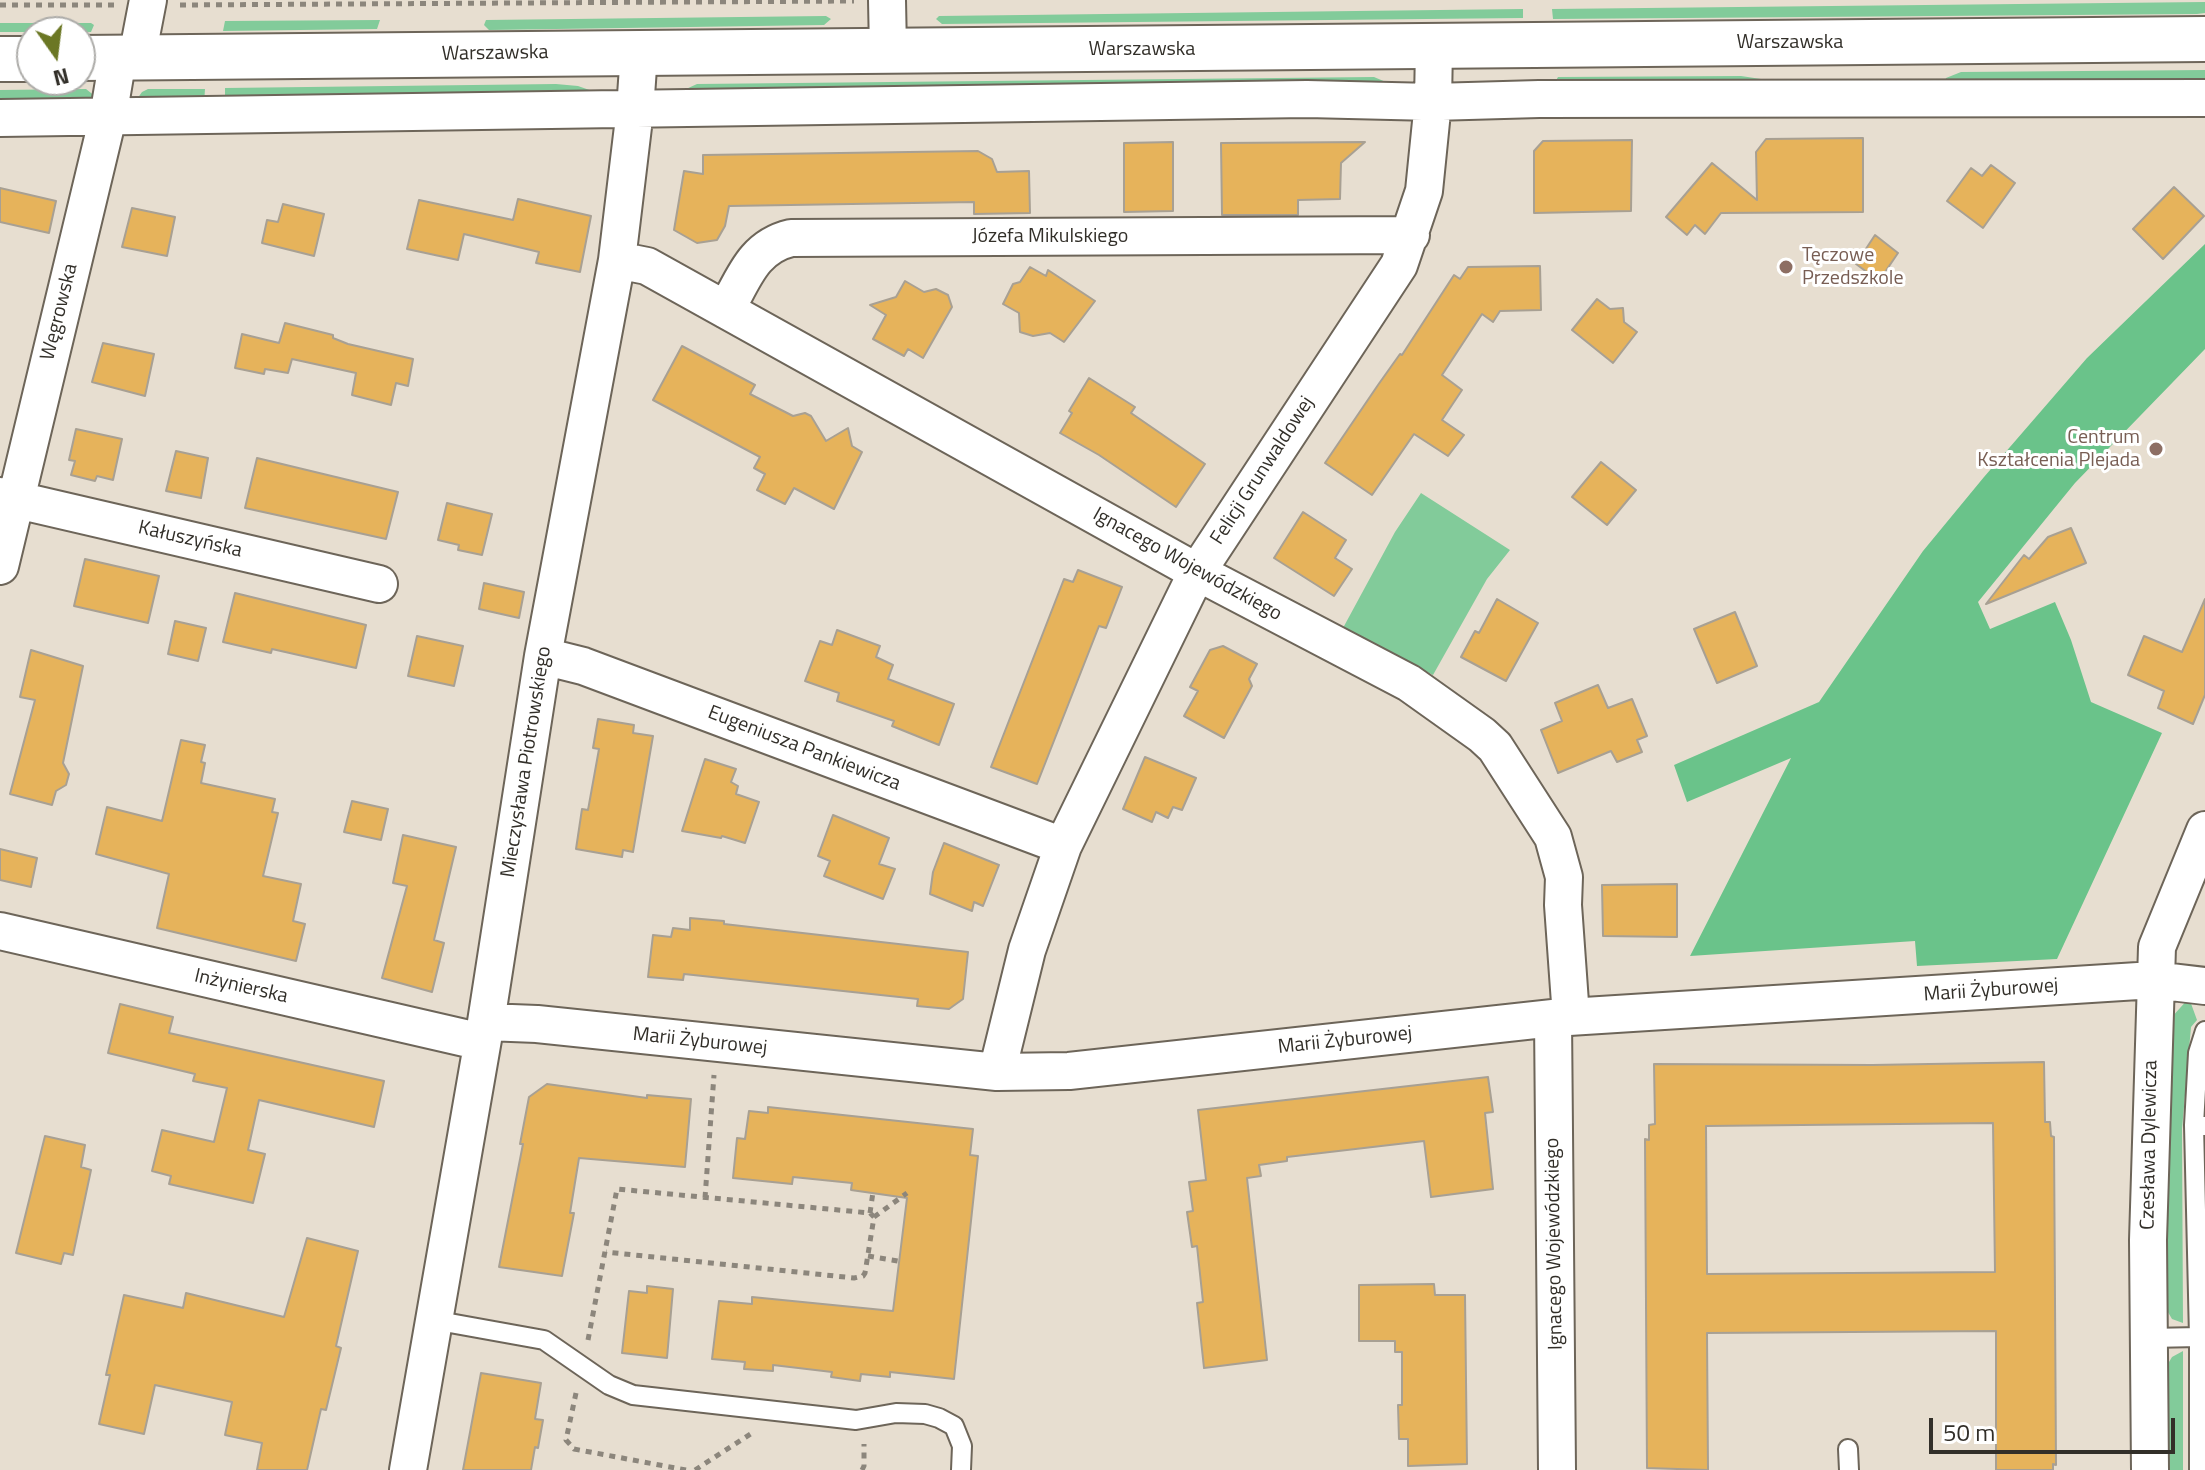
<!DOCTYPE html>
<html>
<head>
<meta charset="utf-8">
<style>
	body { margin:0 }
	#map { position:relative; width:2205px; height:1470px; overflow:hidden; background:#e7ded0; font-family:"Titillium Web",sans-serif }
	canvas { display:block }
	.north { position:absolute; left:16px; top:16px; width:80px; height:80px; box-sizing:border-box; background:#fff; border:2px solid #adaca9; border-radius:50%; rotate:166deg; font-size:22px; font-weight:700; line-height:32px; text-align:center; color:#322f29 }
	.north::after { content:''; display:block; margin:auto; width:28px; height:36px; background:#6b7724; clip-path:polygon(50% 0,100% 100%,50% 72%,0 100%) }
	.scale { position:absolute; left:1929px; top:1418px; width:246px; height:36px; box-sizing:border-box; border:4px solid #322f29; border-top:0; padding-left:10px; font-size:24px; line-height:28px; white-space:nowrap; color:#322f29; -webkit-text-stroke:6px #fff; paint-order:stroke }
</style>
</head>
<body>
<div id="map">
<canvas width="2205" height="1470"></canvas>
<div class="north">N</div>
<div class="scale">50 m</div>
</div>
<script>
const ctx = document.querySelector('canvas').getContext('2d');
ctx.lineJoin = 'round';
function fill(path, color) { ctx.fillStyle = color; ctx.fill(path, 'evenodd'); }
function strokePath(path, color, width, dash) { ctx.strokeStyle = color; ctx.lineWidth = width; ctx.lineCap = dash ? 'butt' : 'round'; ctx.setLineDash(dash || []); ctx.stroke(path); }
function write(font, color, halo, rows, align = 'center') {
  ctx.font = font + ' "Titillium Web",sans-serif'; ctx.lineWidth = 6; ctx.setLineDash([]); ctx.textBaseline = 'middle'; ctx.strokeStyle = halo; ctx.fillStyle = color; for (const [text, x, y, turn = 0] of rows) {
    ctx.save(); ctx.translate(x, y); ctx.rotate((+turn || 0) * Math.PI / 180); ctx.textAlign = isNaN(turn) ? turn : align; if (halo) ctx.strokeText(text, 0, 0); ctx.fillText(text, 0, 0); ctx.restore();
  }
}
const green = new Path2D(`
	M2205,2V13L2197,14L1553,19L1552,9Z
	M1523,9V18L942,24L936,19L939,16Z
	M826,16L831,19L824,25L489,30L484,25L486,20Z
	M380,20L377,29L223,31L225,21Z
	M0,23H91L94,25L91,32H0Z
	M2205,70V87L1945,81L1946,78L1961,72Z
	M1741,76L1761,79L1738,90L1554,84L1558,77Z
	M1374,77L1393,85L675,94L697,84Z
	M556,84L578,86L598,93L225,102V88Z
	M86,89L96,97L92,102L0,107V90Z
	M148,89H205L204,104L137,99L142,92Z
	M1421,493L1510,550L1487,579L1433,675L1343,628L1395,532Z
	M2189,998L2197,1020L2191,1027L2182,1129L2183,1323L2172,1319L2165,1307L2164,1047L2171,1018Z
	M2183,1351V1470H2167L2166,1367L2172,1357Z`);
const forest = new Path2D(`
	M2205,244V349L2075,483L1978,602L1990,629L2055,602L2071,640L2091,702L2162,733L2057,959L1917,966L1915,941L1690,956L1791,758L1687,802L1674,765L1819,702L1923,551L1984,477L2087,358Z`);
const building = new Path2D(`
	M1863,138V212L1721,213L1705,234L1695,225L1687,235L1666,217L1712,163L1757,200L1756,152L1766,139Z
	M1632,140L1631,211L1534,213V151L1543,141Z
	M1173,142V211L1124,212V143Z
	M1365,142L1341,163L1340,199L1298,200V215H1222L1221,143Z
	M978,151L992,159L997,172L1029,171L1030,213L974,214V202L729,206L725,226L717,240L697,243L674,230L684,171L703,174V155Z
	M1991,165L2015,183L1983,228L1947,201L1971,168L1982,176Z
	M2174,187L2204,216L2163,259L2133,229Z
	M0,188L56,201L49,233L0,222Z
	M518,199L591,216L580,272L536,263L539,252L464,234L458,260L407,249L419,200L513,220Z
	M283,204L324,214L314,256L262,243L267,220L278,222Z
	M132,208L175,217L167,256L122,247Z
	M1875,235L1898,253L1879,281L1856,264Z
	M1540,266L1541,310L1500,311L1493,322L1482,314L1442,375L1462,390L1442,420L1464,435L1448,456L1414,434L1372,495L1325,463L1378,385L1400,354L1402,355L1454,275L1460,279L1468,267Z
	M1030,267L1046,276L1048,270L1095,301L1064,342L1050,333L1033,336L1020,332L1019,313L1003,304L1013,284L1020,282Z
	M905,281L924,292L936,289L948,295L952,307L923,358L908,349L904,356L873,339L886,315L870,305L896,297Z
	M1597,299L1610,309L1623,308L1624,322L1637,332L1613,363L1572,330Z
	M285,323L333,335V338L348,344L413,359L408,386L396,383L391,405L352,395L356,373L292,359L288,373L265,369L264,374L235,368L242,334L279,343Z
	M103,343L154,354L145,396L92,382Z
	M682,346L755,385L750,394L793,416L805,413L811,416L826,441L848,428L852,446L862,452L834,509L794,488L785,504L757,490L765,474L754,468L760,457L653,400Z
	M1089,378L1135,407L1131,413L1205,464L1176,507L1099,455L1060,433L1072,413L1069,411Z
	M76,429L122,439L113,480L97,476L95,481L71,475L75,461L69,460Z
	M176,451L208,458L201,498L166,491Z
	M257,458L398,492L386,539L245,508Z
	M1601,462L1636,490L1607,525L1572,497Z
	M447,503L492,514L482,555L458,550L459,545L438,540Z
	M1303,512L1346,540L1335,558L1352,569L1334,596L1274,558Z
	M2071,528L2086,563L1986,604L2024,555L2029,559L2048,537Z
	M85,559L159,576L148,623L74,606Z
	M1078,570L1122,587L1106,628L1099,626L1037,784L991,767L1064,579L1073,582Z
	M484,583L524,592L519,618L479,609Z
	M235,593L366,625L356,668L272,649L271,653L223,642Z
	M1497,599L1538,623L1506,681L1461,657L1475,631L1479,633Z
	M2205,599V695L2193,724L2158,708L2164,691L2128,675L2144,636L2182,652Z
	M1735,612L1757,666L1717,683L1694,629Z
	M175,621L206,628L198,661L168,654Z
	M837,630L880,646L876,657L893,665L888,679L954,704L939,745L892,726L894,721L837,701L839,693L805,681L820,641L832,645Z
	M417,636L463,646L454,686L408,676Z
	M1223,646L1257,664L1249,679L1252,686L1224,738L1184,716L1198,691L1190,687L1210,650Z
	M31,650L83,666L63,763L69,774L66,785L56,791L52,805L10,794L35,700L20,697Z
	M1598,685L1608,708L1632,699L1647,736L1637,740L1642,752L1617,762L1611,751L1558,773L1541,730L1562,721L1555,703Z
	M598,719L634,725L633,733L653,736L633,852L623,850L622,857L576,849L582,809L588,810L599,749L593,748Z
	M181,740L205,745L201,762L205,763L201,783L275,799L272,812L278,813L263,876L301,884L293,921L305,924L296,961L157,928L169,874L96,854L107,807L162,821Z
	M1145,757L1196,778L1182,810L1173,807L1168,818L1156,812L1152,822L1123,809Z
	M705,759L736,769L731,782L738,786L736,794L759,802L745,843L722,836L721,838L682,831Z
	M352,801L388,809L381,840L344,832Z
	M833,815L889,838L879,864L895,869L883,899L824,876L830,861L818,856Z
	M403,835L456,847L434,940L444,943L432,992L382,978L407,886L393,883Z
	M944,843L999,865L983,906L974,902L972,911L930,894L933,872Z
	M0,849L37,858L31,887L0,880Z
	M1677,884V937L1603,936L1602,885Z
	M690,918L724,921V924L968,952L963,999L949,1009L917,1006L918,999L684,974L683,980L648,977L653,935L671,937L673,928L690,930Z
	M120,1004L173,1017L169,1033L384,1081L374,1127L259,1100L248,1150L265,1154L253,1203L169,1184L171,1176L152,1171L162,1130L214,1142L227,1088L193,1081L195,1074L108,1053Z
	M2044,1062L2045,1122H2050L2051,1136L2054,1137L2056,1465L2053,1464V1470H1996V1331L1707,1333L1708,1470L1647,1468L1645,1139L1649,1140V1125L1655,1124L1654,1064L1872,1065ZM1993,1123L1995,1272L1707,1274L1706,1126Z
	M1488,1077L1493,1112L1485,1113L1493,1189L1431,1197L1424,1141L1287,1157V1161L1259,1165L1261,1176L1247,1178L1267,1360L1204,1368L1197,1303L1203,1302L1197,1246L1192,1247L1187,1212L1193,1211L1189,1182L1206,1180L1198,1110Z
	M547,1084L647,1098V1095L691,1099L685,1167L579,1158L570,1213H574L562,1276L499,1267L523,1144H520L529,1097Z
	M768,1107L973,1129L970,1155L978,1156L954,1379L890,1372V1377L861,1374L860,1381L831,1377L832,1372L773,1365V1371L744,1369L745,1362L712,1359L719,1301L752,1304V1297L893,1311L907,1198L851,1190L852,1183L793,1177L792,1184L733,1178L737,1138L745,1139L749,1111L768,1113Z
	M45,1136L85,1145L81,1167L91,1170L73,1255L64,1253L61,1264L16,1253Z
	M307,1238L358,1251L336,1346L341,1348L326,1410L321,1409L307,1470H257L262,1443L225,1435L232,1402L155,1385L144,1434L99,1424L110,1375H106L124,1295L183,1308L186,1293L284,1317Z
	M1434,1284L1435,1295H1465L1467,1464L1408,1466V1439H1399L1398,1405H1402V1352H1395V1341H1359V1285Z
	M647,1286L673,1289L667,1358L622,1353L629,1291L647,1293Z
	M481,1373L541,1383L535,1419L543,1420L538,1448L535,1447L531,1470H463Z`);
const path = new Path2D(`
	M0,5H114
	M180,5L854,1
	M705,1198L714,1075
	M870,1213L873,1192
	M874,1217L907,1193
	M868,1256L898,1261
	M588,1340L617,1189L870,1213L874,1217L865,1273L863,1276L854,1278L606,1252
	M576,1393L566,1440L574,1449L686,1470
	M695,1470L752,1433
	M862,1470L864,1466V1444`);
const lane = new Path2D(`
	M2194,1125L2198,1053L2205,1031
	M433,1320L544,1340L609,1385L633,1395L856,1420L896,1413L925,1414L939,1418L954,1426L962,1446L961,1470
	M2199,1337V1470
	M2149,1338L2199,1337L2194,1125L2205,1126
	M1848,1449L1849,1470`);
const street = new Path2D(`
	M887,0L888,50
	M137,57L148,0
	M0,118L1307,99L1433,102L1539,99L2205,98
	M617,260L647,266L1197,572L1409,683L1482,735L1495,747L1553,837L1564,877L1563,905L1571,1017
	M726,310C744,278 753,247 791,238L1411,235
	M0,496L379,584
	M0,566L108,117L118,58
	M543,656L583,666L1063,846
	M0,931L482,1042
	M1553,1018L1557,1470
	M486,1022L537,1024L997,1072L1069,1071L1553,1018L2154,980L2205,986
	M997,1072L1027,950L1063,846L1197,572L1399,265L1424,191L1433,102L1434,47
	M408,1470L486,1022L543,656L617,260L635,110L639,53
	M2150,1470L2148,1240L2157,947L2205,830`);
const secondary = new Path2D(`
	M80,58L2205,39
	M0,59H32`);
const markers = [
	[1786,267,8,"#8d6e63"],
	[2156,449,8,"#8d6e63"]
];
const streetNames = [
	["Warszawska",1790,43],
	["Warszawska",1142,50],
	["Warszawska",495,54,-1],
	["Józefa Mikulskiego",1050,237],
	["Węgrowska",60,312,-76],
	["Felicji Grunwaldowej",1263,471,-57],
	["Kałuszyńska",190,540,13],
	["Ignacego Wojewódzkiego",1187,565,29],
	["Eugeniusza Pankiewicza",804,749,21],
	["Mieczysława Piotrowskiego",527,762,-81],
	["Inżynierska",241,987,13],
	["Marii Żyburowej",1991,991,-4],
	["Marii Żyburowej",1345,1041,-6],
	["Marii Żyburowej",700,1042,6],
	["Czesława Dylewicza",2150,1145,-89],
	["Ignacego Wojewódzkiego",1555,1244,-91]
];
const educationNames = [
	["Tęczowe",1802,256],
	["Przedszkole",1802,279],
	["Centrum",2140,438,"right"],
	["Kształcenia Plejada",2140,461,"right"]
];
fill(green, '#82cb9a');
fill(forest, '#6ac38a');
fill(building, '#e6b35b');
strokePath(building, '#a8a093', 2);
strokePath(lane, '#6d6559', 22);
strokePath(street, '#6d6559', 40);
strokePath(secondary, '#6d6559', 48);
strokePath(path, '#8c867c', 5, [6, 6]);
strokePath(lane, '#fff', 18);
strokePath(street, '#fff', 36);
strokePath(secondary, '#fff', 44);
for (const [x, y, r, color] of markers) { const dot = new Path2D(); dot.arc(x, y, r, 0, 2 * Math.PI); ctx.fillStyle = color; ctx.fill(dot); strokePath(dot, '#fff', 3); }
write('20px', '#322f29', '#fff', streetNames);
write('20px', '#785e54', '#fff', educationNames, 'left');
</script>
</body>
</html>
